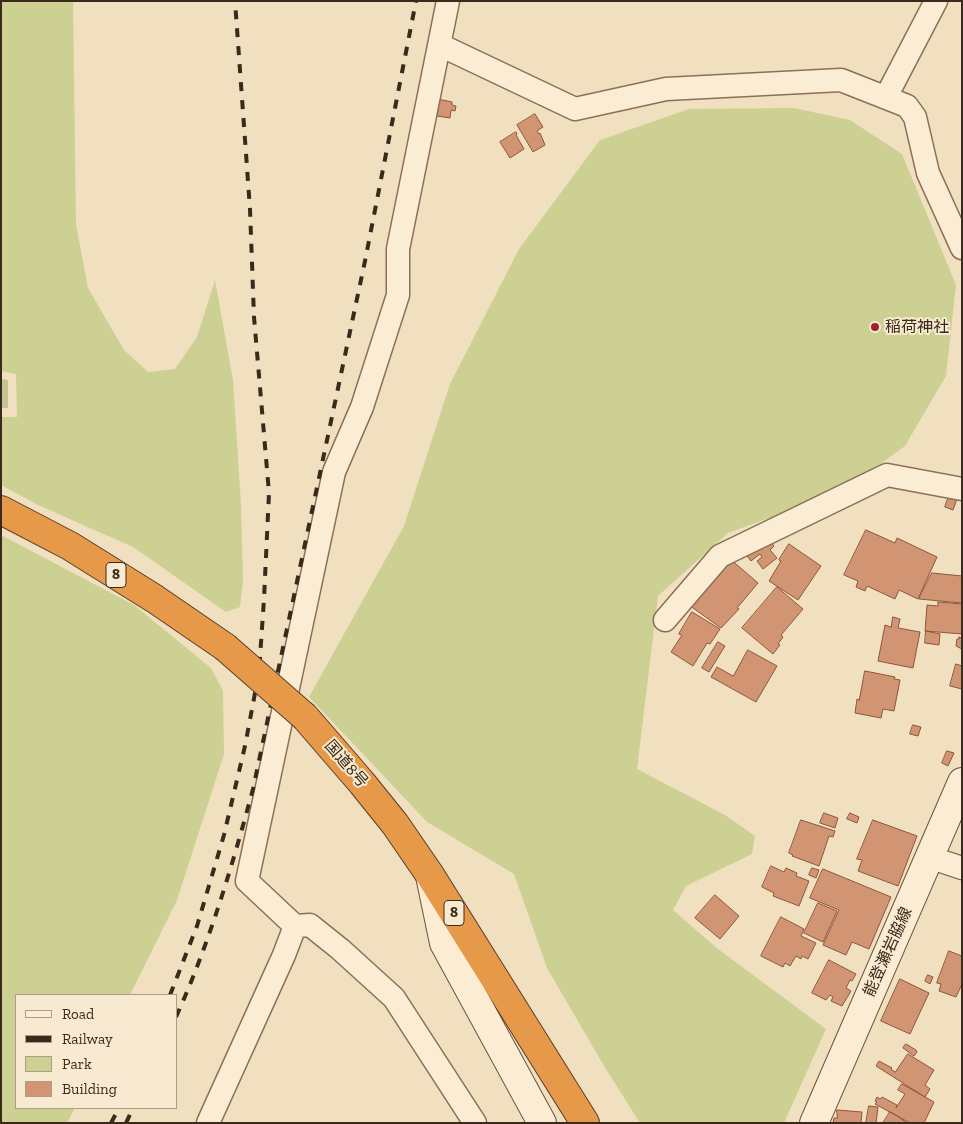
<!DOCTYPE html>
<html>
<head>
<meta charset="utf-8">
<style>
	body { margin:0 }
	#map { position:relative; width:963px; height:1124px; overflow:hidden; background:#f1e0c0; font-family:"Zilla Slab",serif }
	canvas { display:block }
	.frame { position:absolute; inset:0; border:2px solid #3a291c; pointer-events:none }
	.legend { position:absolute; left:15px; top:994px; width:162px; height:115px; box-sizing:border-box; background:#f8ead0; border:1px solid #ac9d88; margin:0; padding:6px 9px; list-style:none; font-size:15px; color:#3a291c }
	.legend li { display:flex; align-items:center; gap:10px; height:25px }
	.legend b { width:25px; border:1px solid #ac9d88 }
</style>
</head>
<body>
<div id="map">
<canvas width="963" height="1124"></canvas>
<div class="frame"></div>
<ul class="legend">
<li><b style="height:6px;background:#fbedd4"></b>Road</li>
<li><b style="height:6px;background:#3a291c"></b>Railway</li>
<li><b style="height:14px;background:#ccd093"></b>Park</li>
<li><b style="height:14px;background:#d29573"></b>Building</li>
</ul>
</div>
<script>
const ctx = document.querySelector('canvas').getContext('2d');
ctx.lineJoin = 'round';
function fill(path, color) { ctx.fillStyle = color; ctx.fill(path, 'evenodd'); }
function strokePath(path, color, width, dash) { ctx.strokeStyle = color; ctx.lineWidth = width; ctx.lineCap = dash ? 'butt' : 'round'; ctx.setLineDash(dash || []); ctx.stroke(path); }
function write(font, color, halo, rows, align = 'center') {
  ctx.font = font + ' "Zilla Slab","Noto Sans JP",serif'; ctx.lineWidth = 4; ctx.setLineDash([]); ctx.textBaseline = 'middle'; ctx.strokeStyle = halo; ctx.fillStyle = color; for (const [text, x, y, turn = 0] of rows) {
    ctx.save(); ctx.translate(x, y); ctx.rotate((+turn || 0) * Math.PI / 180); ctx.textAlign = isNaN(turn) ? turn : align; if (halo) ctx.strokeText(text, 0, 0); ctx.fillText(text, 0, 0); ctx.restore();
  }
}
const green = new Path2D(`
	M1,1H73L76,224L88,288L124,350L148,372L175,369L197,337L215,280L233,380L241,505L243,581L240,607L226,612L133,547L38,505L1,485V417H17L16,374L1,371Z
	M794,108L850,120L902,154L956,285L946,376L905,446L843,491L728,533L658,596L637,769L725,815L755,836L752,854L686,886L673,910L718,949L826,1029L784,1123H640L604,1066L547,968L514,874L427,822L309,697L404,526L450,384L519,249L600,140L689,109Z
	M1,535L134,605L211,668L223,691L224,754L177,900L130,995H16V1108H75L67,1123H1Z`);
const cemetery = new Path2D(`
	M1,379L8,380V408H1Z`);
const building = new Path2D(`
	M433,98L452,102V105L456,106L455,111L451,110L450,118L430,115Z
	M535,114L543,127L537,131L539,134L540,133L545,145L533,152L517,125Z
	M516,132L517,134L516,135L524,149L510,158L500,142Z
	M949,496L957,499L953,510L945,507Z
	M866,530L895,543L897,538L937,557L918,599L899,590L895,599L867,586L865,591L856,587L858,581L844,575Z
	M766,535L774,546L770,550L777,558L763,569L757,561L762,557L760,554L751,561L744,552Z
	M789,544L821,566L798,600L769,581L781,561L779,560Z
	M729,558L758,583L737,608L739,609L721,628L686,603Z
	M932,573L962,576V603L919,599Z
	M777,587L803,609L781,635L783,637L778,644L780,645L773,654L742,628Z
	M938,602L962,604V634L925,631L927,605L938,606Z
	M692,612L720,629L710,644L707,643L693,666L671,652L682,635L679,634Z
	M893,617L900,619L898,628L920,632L913,668L878,661L885,625L891,627Z
	M926,631L940,634L939,645L925,643Z
	M959,637L962,638V649L956,646L957,639H959Z
	M718,642L725,646L709,672L702,668Z
	M748,650L777,666L756,702L711,677L717,667L733,676Z
	M956,664L962,666V689L950,686Z
	M865,671L895,677L894,679L900,680L894,711L883,709L881,718L855,713L857,699L859,700Z
	M913,725L921,727L918,736L910,734Z
	M947,751L954,753L948,766L942,763Z
	M824,813L838,818L835,828L820,823Z
	M850,813L859,817L857,823L847,819Z
	M801,820L835,831L833,837L829,836L819,866L792,856L793,855L789,853Z
	M873,820L917,836L898,886L858,871L862,860L857,859Z
	M771,866L784,872L786,868L797,873L796,876L809,881L799,906L773,896L774,893L762,887Z
	M812,868L819,870L816,878L809,875Z
	M823,869L891,897L869,949L852,942L846,955L823,945L839,910L810,898Z
	M715,895L739,916L720,939L695,918Z
	M818,903L837,911L823,942L804,933Z
	M781,917L804,929L801,936L816,943L808,959L802,956L801,959L796,956L790,966L785,963L783,967L761,956Z
	M949,951L962,956V984L956,997L939,991L941,984L937,983Z
	M829,960L856,974L852,981L850,980L846,988L851,991L842,1006L831,1001L833,997L830,995L826,1000L812,993Z
	M928,975L933,977L930,984L925,981Z
	M900,979L929,993L910,1034L881,1021Z
	M906,1044L916,1050L917,1052L914,1056L903,1048Z
	M908,1054L934,1070L925,1085L930,1089L925,1097L876,1066L879,1061L892,1068L891,1069L895,1072Z
	M902,1084L934,1102L924,1123H910L875,1104L877,1102L875,1101L877,1097L880,1099L882,1097L897,1105L896,1108L905,1094L898,1090Z
	M869,1106L878,1107L876,1123H866Z
	M837,1110L862,1112L861,1123H833L834,1118H837Z
	M890,1112L896,1115L907,1123H883Z`);
const street = new Path2D(`
	M448,1L398,249V295L362,407L334,472L247,881L295,926L310,925L340,949L394,998L475,1123
	M440,45L575,109L666,89L841,80L907,106L915,117L928,173L962,248
	M886,97L936,1
	M665,620L720,556L887,475L962,489
	M929,857L962,868
	M208,1123L284,955L295,926`);
const secondary = new Path2D(`
	M430,876L444,943L542,1123
	M814,1123L962,782`);
const highway = new Path2D(`
	M1,510L70,546L155,599L225,647
	M305,717L362,783L395,824L430,875L585,1123`);
const rail = new Path2D(`
	M170,995L197,926L224,835L245,746L259,672L264,599L269,493L254,317L250,209L235,1
	M176,1017C209,944 232,867 253,789L365,261L416,1
	M111,1123L119,1108
	M126,1123L133,1108`);
const highwayBridge = new Path2D(`
	M225,647L305,717`);
const markers = [
	[875,327,5,"#9e222a"]
];
const shields = [
	[116,575,20],
	[454,913,20]
];
const shieldNames = [
	["8",116,575],
	["8",454,913]
];
const poiNames = [
	["稲荷神社",885,327]
];
const streetNames = [
	["国道8号",346,764,49],
	["能登瀬岩脇線",888,952,-66]
];
fill(green, '#ccd093');
fill(cemetery, '#c1c493');
fill(building, '#d29573');
strokePath(building, '#8c563b', 1);
strokePath(street, '#8b7056', 25);
strokePath(secondary, '#6d513a', 30);
strokePath(highway, '#583e2b', 30);
strokePath(street, '#fbedd4', 22);
strokePath(secondary, '#fbedd4', 28);
strokePath(highway, '#e7994a', 28);
strokePath(rail, '#3a291c', 4, [9, 9]);
strokePath(highwayBridge, '#583e2b', 30, []);
strokePath(highwayBridge, '#e7994a', 28);
for (const [x, y, r, color] of markers) { const dot = new Path2D(); dot.arc(x, y, r, 0, 2 * Math.PI); ctx.fillStyle = color; ctx.fill(dot); strokePath(dot, '#f8ead0', 2); }
for (const [x, y, w] of shields) { const box = new Path2D(); box.roundRect(x - w / 2, y - 12.5, w, 25, 4); ctx.fillStyle = '#f8ead0'; ctx.fill(box); strokePath(box, '#3a291c', 1); }
write('bold 15px', '#3a291c', null, shieldNames);
write('16px', '#3a291c', '#f8ead0', poiNames, 'left');
write('16px', '#3a291c', '#f8ead0', streetNames);
</script>
</body>
</html>
